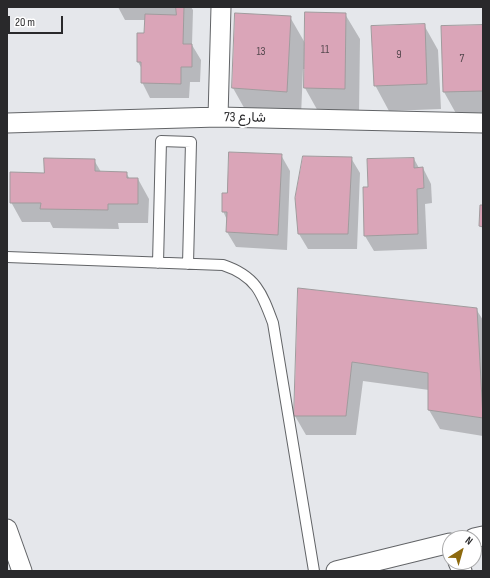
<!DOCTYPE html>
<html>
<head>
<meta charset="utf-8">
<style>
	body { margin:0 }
	#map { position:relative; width:490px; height:578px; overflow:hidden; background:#e5e7eb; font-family:"Sofia Sans Condensed",sans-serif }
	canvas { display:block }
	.frame { position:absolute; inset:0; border:8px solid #29292b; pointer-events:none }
	.north { position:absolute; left:442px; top:530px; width:40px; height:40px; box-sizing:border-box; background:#fff; border:1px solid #a9a9aa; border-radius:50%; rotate:37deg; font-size:11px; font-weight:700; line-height:16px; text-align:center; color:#29292b }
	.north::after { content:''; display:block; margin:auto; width:14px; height:18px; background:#8e6a0e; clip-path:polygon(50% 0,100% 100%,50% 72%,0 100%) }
	.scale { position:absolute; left:8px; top:16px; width:55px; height:18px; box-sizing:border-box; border:2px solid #29292b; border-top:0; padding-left:5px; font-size:12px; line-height:14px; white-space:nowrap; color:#29292b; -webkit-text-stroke:3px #fff; paint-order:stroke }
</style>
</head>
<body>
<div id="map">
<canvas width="490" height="578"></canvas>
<div class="frame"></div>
<div class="north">N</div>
<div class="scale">20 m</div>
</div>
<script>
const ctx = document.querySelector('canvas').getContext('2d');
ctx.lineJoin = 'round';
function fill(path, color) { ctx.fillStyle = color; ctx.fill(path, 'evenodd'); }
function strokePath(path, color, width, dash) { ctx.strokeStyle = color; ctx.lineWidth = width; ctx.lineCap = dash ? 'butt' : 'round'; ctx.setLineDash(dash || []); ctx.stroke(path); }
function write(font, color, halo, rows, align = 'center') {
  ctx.font = font + ' "Sofia Sans Condensed",Vazirmatn,sans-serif'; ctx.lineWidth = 4; ctx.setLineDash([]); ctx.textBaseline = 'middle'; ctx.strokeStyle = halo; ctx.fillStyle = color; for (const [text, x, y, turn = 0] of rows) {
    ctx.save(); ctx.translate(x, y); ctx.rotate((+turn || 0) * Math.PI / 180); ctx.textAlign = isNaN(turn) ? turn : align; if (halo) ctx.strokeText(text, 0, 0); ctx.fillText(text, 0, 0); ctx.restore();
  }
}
const shadow = new Path2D(`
	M118,7H191L193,10L192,45L201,60L200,82H190L189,98H150L142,82V69L138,62L145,34L146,20H125Z
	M236,14L290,17L305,43L345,14L360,39L359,114L319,113L305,88V69H303L301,116L247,113L233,88Z
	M424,25L438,50L441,109L389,111L375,85Z
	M483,26V116L458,117L444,92Z
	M281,155L290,171L287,250L236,247L227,232V220L223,211L228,194Z
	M351,158L360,173L357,249H308L299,234Z
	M414,159L419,168H423L431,184L432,203L425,204L427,249L374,251L365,236L364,188H369Z
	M94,160L101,172L126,173L130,179H138L149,199L148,223H118L119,229L53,228L50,222H22L11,202L45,174Z
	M299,289L476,309L483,320V436L440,429L429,410V390L363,381L356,435H306L295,416Z`);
const building = new Path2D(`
	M176,7H184L183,44H192V67H181V84L141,83V62H137V33H144L145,14L176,15Z
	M305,12L346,13L345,89L304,88Z
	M235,13L291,16L287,92L232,88Z
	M425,24L427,84L374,86L371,26Z
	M483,25V91L443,92L441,26Z
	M229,152L282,154L278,235L226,232L227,212H222V193H227Z
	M303,156L352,157L348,234H298L295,198Z
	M44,158L95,159V171L127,172V178H138V204H108V210L40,209L41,203H10V172L44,173Z
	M414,158V168L423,167L424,188L417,189L418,234L364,236L363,187H368L367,159Z
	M483,186V227L479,226L480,205H483Z
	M298,288L477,308L483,418L428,410V373L352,362L346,416H294Z`);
const service = new Path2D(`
	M7,257L223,265C256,276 262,293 273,323L314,571
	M158,263L161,141L191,142L188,264`);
const minor = new Path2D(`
	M218,117L221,7
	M7,123L218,117L483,123
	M7,529L22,571
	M474,538L483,536
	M458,562L462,571
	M336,571L450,543`);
const numberNames = [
	["11",325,50],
	["13",261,52],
	["9",399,55],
	["7",462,59]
];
const streetNames = [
	["شارع 73",245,118,1]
];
fill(shadow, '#0003');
fill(building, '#daa5b8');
strokePath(building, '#a09b9d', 1);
strokePath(service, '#626467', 12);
strokePath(minor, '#626467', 21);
strokePath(service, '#fff', 10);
strokePath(minor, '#fff', 19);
write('12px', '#55484e', null, numberNames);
write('14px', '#29292b', '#fff', streetNames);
</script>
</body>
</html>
